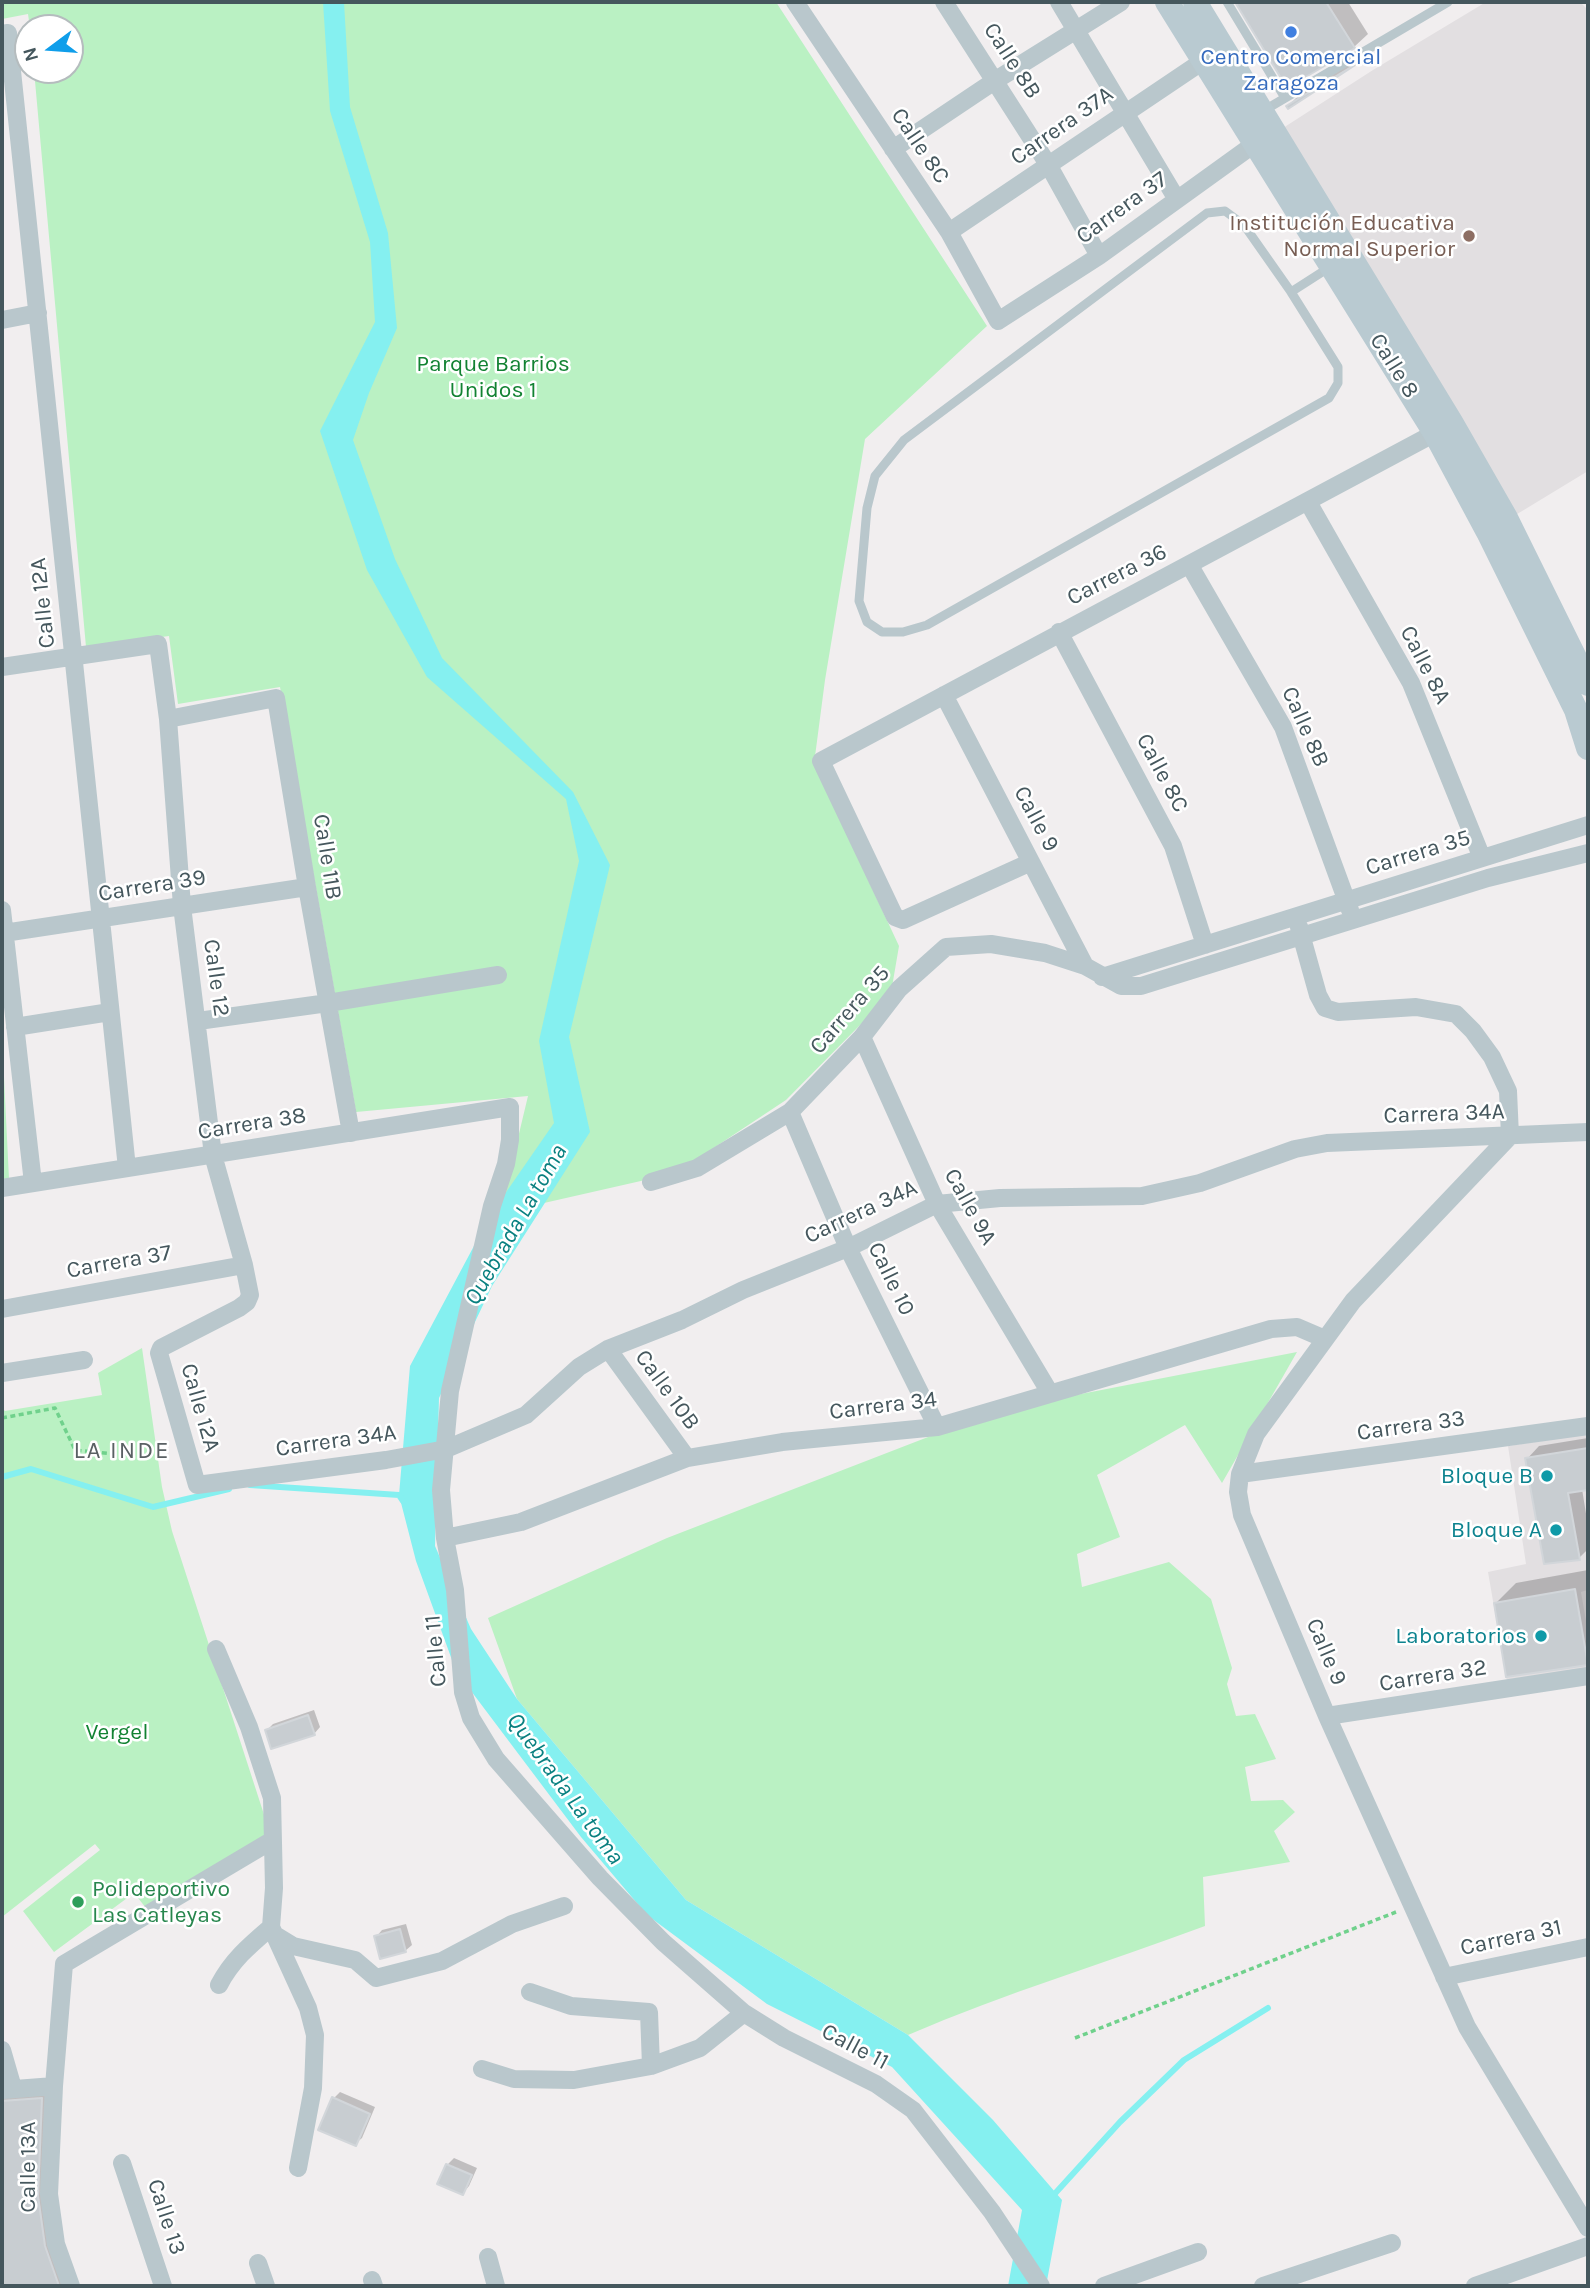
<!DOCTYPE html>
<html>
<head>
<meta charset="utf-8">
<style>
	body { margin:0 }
	#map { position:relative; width:1590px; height:2288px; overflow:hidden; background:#f1eeef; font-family:Karla,sans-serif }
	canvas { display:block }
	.frame { position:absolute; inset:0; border:4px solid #45575d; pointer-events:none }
	.north { position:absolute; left:14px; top:14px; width:70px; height:70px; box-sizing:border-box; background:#fff; border:2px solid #b5bcbe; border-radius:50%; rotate:254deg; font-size:19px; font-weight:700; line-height:28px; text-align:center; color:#45575d }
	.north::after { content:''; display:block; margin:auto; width:24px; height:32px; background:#0f9eea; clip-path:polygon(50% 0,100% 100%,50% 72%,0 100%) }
</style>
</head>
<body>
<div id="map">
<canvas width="1590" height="2288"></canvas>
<div class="frame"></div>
<div class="north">N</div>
</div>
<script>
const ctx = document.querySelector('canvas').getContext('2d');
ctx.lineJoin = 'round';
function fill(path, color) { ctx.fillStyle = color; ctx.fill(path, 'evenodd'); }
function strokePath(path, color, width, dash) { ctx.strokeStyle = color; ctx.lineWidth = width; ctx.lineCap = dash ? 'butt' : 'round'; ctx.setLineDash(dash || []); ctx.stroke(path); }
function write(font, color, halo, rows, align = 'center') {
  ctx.font = font + ' Karla,sans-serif'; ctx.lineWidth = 5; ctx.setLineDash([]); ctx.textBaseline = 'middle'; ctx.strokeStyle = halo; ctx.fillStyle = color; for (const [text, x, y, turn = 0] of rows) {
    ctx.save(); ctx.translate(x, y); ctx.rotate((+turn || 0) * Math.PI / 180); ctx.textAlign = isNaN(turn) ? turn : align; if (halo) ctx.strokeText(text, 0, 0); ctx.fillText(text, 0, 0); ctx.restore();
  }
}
const education = new Path2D(`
	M1486,2H1580L1588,10V471L1509,519L1283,128L1373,70Z
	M1588,1434V1590L1581,1592L1588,1632V1670L1507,1682L1488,1572L1526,1564L1508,1446Z`);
const green = new Path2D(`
	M2,2H776L987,326L865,439L825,680L814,764L899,946L892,987L865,1020L786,1100L676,1173L500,1213L528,1096L356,1112L280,687L178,704L169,636L86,647L34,70H70V28H30L28,14L2,19Z
	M2,1036L9,1179L2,1180Z
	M142,1348L162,1487L172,1531L270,1833L146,1908L134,1893L54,1952L23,1911L100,1850L95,1844L2,1917V1408L5,1411L102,1395L98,1373Z
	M1297,1352L1222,1483L1185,1425L1097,1475L1120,1537L1077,1554L1082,1587L1169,1562L1211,1599L1232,1668L1227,1684L1236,1716L1255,1714L1276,1759L1245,1767L1251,1801L1283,1800L1295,1812L1274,1831L1290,1862L1203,1877L1205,1926C1106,1963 1005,1993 908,2035L686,1900L517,1699L488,1618L667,1538L941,1432L1050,1400Z`);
const water = new Path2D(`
	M323,2H344L350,107L388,233L397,328L369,393L353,440L395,559L442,658L573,792L610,865L569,1037L590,1132L492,1286L439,1398L435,1546L471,1629L517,1699L686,1900L908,2035L993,2120L1062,2200L1046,2286H1008L1022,2210L892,2067L767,2004L647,1915L581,1837L456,1671L416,1561L399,1495L410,1366L491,1214L554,1123L539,1041L579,861L566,799L427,677L367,570L320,431L375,322L370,242L330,111Z`);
const shadow = new Path2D(`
	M1237,2H1348L1368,34L1354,47L1288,86Z
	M1370,52L1362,60L1288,106L1301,93Z
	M1588,1438V1488L1582,1489L1588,1526V1549L1579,1558L1527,1459L1539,1446Z
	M1588,1570L1587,1663L1495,1604L1516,1583Z
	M314,1710L320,1727L314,1734L267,1730L273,1724Z
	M406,1924L412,1945L405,1951L376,1937L382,1930Z
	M51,2089L47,2183L76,2286H2V2094Z
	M340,2092L375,2107L362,2138L355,2144L334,2098Z
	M454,2158L477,2168L469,2186L463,2193L447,2165Z`);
const stream = new Path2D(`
	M2,1477L31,1469L153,1507L229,1489
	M250,1485L399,1495L403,1501
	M1050,2199L1120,2122L1184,2060L1268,2008`);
const building = new Path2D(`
	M1235,2H1326L1355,48L1287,88Z
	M1363,60L1288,109L1286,106Z
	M1588,1448V1490L1568,1493L1580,1560L1544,1564L1525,1458Z
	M1575,1589L1588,1665L1506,1677L1494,1603Z
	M308,1715L315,1735L271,1749L265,1730Z
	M400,1929L406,1952L380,1959L374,1936Z
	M332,2097L370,2114L356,2146L318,2130Z
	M42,2098L38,2196L45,2246L59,2286H2V2101Z
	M446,2164L472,2175L463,2195L437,2184Z`);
const path = new Path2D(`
	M2,1418L55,1408L75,1450L113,1454
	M1075,2038L1396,1912`);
const service = new Path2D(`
	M1227,2L1285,98
	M1263,111L1448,2
	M1225,211L1244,225L1291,292L1338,367V383L1329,398L927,625L903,632H882L867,622L859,601L867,508L875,476L904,440L1207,213Z
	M1291,292L1330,267`);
const minor = new Path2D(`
	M795,2L949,232L998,321L1099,256L1264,137
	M944,2L1049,166L1099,256
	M1059,2L1176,198
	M2,34L8,33L127,1168
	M893,149L996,80L1121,2
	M949,232L1203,61
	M2,320L38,313
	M1308,502L1411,683L1482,858
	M1190,566L1283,727L1350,910
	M1059,632L1173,846L1205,945
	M2,667L158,644L168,719L182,906L213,1155L244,1265L250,1295L247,1302L239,1308L161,1348L159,1353L197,1485L386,1460L446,1449L526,1415L579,1367L608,1349L682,1320L743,1290L848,1248L937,1204L1000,1198L1142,1196L1200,1183L1295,1149L1327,1143L1588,1132
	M944,695L1085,966
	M168,719L276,698L307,887L351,1133
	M1031,862L903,920L895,917L821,761L1435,433
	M2,910L33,1183
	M1299,927L1318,995L1325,1008L1338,1012L1416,1007L1456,1014L1473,1031L1492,1057L1508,1091L1510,1136
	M4,933L307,887
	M1102,977L1588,825
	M198,1021L328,1003L498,975
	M15,1027L110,1012
	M862,1037L937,1204L1050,1393
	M790,1112L848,1248L937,1427
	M1510,1136L1353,1301L1256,1434L1240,1474L1238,1492L1242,1515L1327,1716L1467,2027L1588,2228
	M651,1182L697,1168L790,1112L862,1037L899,989L946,947L991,944L1045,953L1085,966L1121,986H1141L1488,878L1588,853
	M2,1188L510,1107V1140L506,1164L492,1206L450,1391L441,1490L445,1538L455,1590L463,1692L471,1718L496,1759L600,1878L663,1942L744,2013L784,2038L876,2084L913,2110L992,2212L1041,2286
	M2,1309L244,1265
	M608,1349L687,1458
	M2,1373L84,1360
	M1240,1474L1588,1426
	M445,1538L521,1522L687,1458L782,1442L937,1427L1271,1329L1297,1327L1325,1339
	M216,1649L249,1727L272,1798L274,1888L271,1927L308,2008L315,2035L313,2088L298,2168
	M1327,1716L1588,1676
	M275,1935L293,1946L355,1960L376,1978L442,1961L512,1924L564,1906
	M1444,1977L1588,1947
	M219,1985C232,1960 250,1945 271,1927
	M530,1992L571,2006L649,2012L651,2066
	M2,2050L13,2088
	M482,2069L514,2079L574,2080L651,2066L700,2048L744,2013
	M2,2090L54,2086
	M122,2163L163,2286
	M488,2257L496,2286
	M258,2263L266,2286
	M372,2280L374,2286
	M71,2286L56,2244L49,2194L54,2086L64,1964L271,1841
	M1104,2286L1198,2252
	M1263,2286L1392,2243
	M1475,2286L1588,2246`);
const secondary = new Path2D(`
	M1167,2L1435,433L1488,532L1576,710L1588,748
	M1195,2L1451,422L1506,518L1588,684`);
const markers = [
	[1291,32,7,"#3f7fe0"],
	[1469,236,7,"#8d6e63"],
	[1547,1476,7,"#0f9aa8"],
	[1556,1530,7,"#0f9aa8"],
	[1541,1636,7,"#0f9aa8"],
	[78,1902,7,"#2e9e5b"]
];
const shopNames = [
	["Centro Comercial",1291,57],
	["Zaragoza",1291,83]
];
const streetNames = [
	["Calle 8B",1012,61,57],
	["Carrera 37A",1062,126,-35],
	["Calle 8C",920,146,56],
	["Carrera 37",1122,208,-36],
	["Calle 8",1394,366,58],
	["Carrera 36",1117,575,-27],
	["Calle 12A",43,603,-96],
	["Calle 8A",1425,665,63],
	["Calle 8B",1305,727,66],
	["Calle 8C",1162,773,62],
	["Calle 9",1036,819,62],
	["Carrera 35",1418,853,-17],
	["Calle 11B",327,857,81],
	["Carrera 39",152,886,-9],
	["Calle 12",216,978,82],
	["Carrera 35",850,1010,-49],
	["Carrera 34A",1444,1114,-2],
	["Carrera 38",252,1124,-9],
	["Calle 9A",970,1207,61],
	["Carrera 34A",861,1212,-25],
	["Carrera 37",119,1262,-10],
	["Calle 10",891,1279,64],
	["Calle 10B",667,1390,54],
	["Carrera 34",883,1406,-7],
	["Calle 12A",200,1408,74],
	["Carrera 33",1411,1426,-8],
	["Carrera 34A",336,1441,-8],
	["Calle 11",436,1651,-95],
	["Calle 9",1326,1652,67],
	["Carrera 32",1433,1676,-9],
	["Carrera 31",1511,1938,-12],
	["Calle 11",855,2047,28],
	["Calle 13A",28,2167,-90],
	["Calle 13",166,2217,72]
];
const educationNames = [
	["Institución Educativa",1455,223],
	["Normal Superior",1455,249]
];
const parkNames = [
	["Parque Barrios",493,364],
	["Unidos 1",493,390],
	["Vergel",117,1732]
];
const cultureNames = [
	["Bloque B",1533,1476],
	["Bloque A",1542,1530],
	["Laboratorios",1527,1636]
];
const leisureNames = [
	["Polideportivo",92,1889],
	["Las Catleyas",92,1915]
];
const waterNames = [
	["Quebrada La toma",516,1225,-60],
	["Quebrada La toma",565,1789,54]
];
const neighbourhoodNames = [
	["LA INDE",122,1451]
];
fill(education, '#e2dfe1');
fill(green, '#baf1c3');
fill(water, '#85f0f0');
fill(shadow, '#0003');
strokePath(stream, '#85f0f0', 6);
fill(building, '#c8cdd1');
strokePath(building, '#d2d6da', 2);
strokePath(path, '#70d18c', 3.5, [5, 3.5]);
strokePath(service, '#b9c7cc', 9);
strokePath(minor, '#b9c7cc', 18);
strokePath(secondary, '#b9cad1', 24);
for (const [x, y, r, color] of markers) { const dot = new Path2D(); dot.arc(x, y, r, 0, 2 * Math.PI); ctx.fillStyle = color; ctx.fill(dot); strokePath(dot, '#fff', 2.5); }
write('23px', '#366cbe', '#fff', shopNames);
write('23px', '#45575d', '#fff', streetNames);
write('23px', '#785e54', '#fff', educationNames, 'right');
write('23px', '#128232', '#fff', parkNames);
write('23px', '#0d838f', '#fff', cultureNames, 'right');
write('23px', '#27864d', '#fff', leisureNames, 'left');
write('italic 24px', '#098080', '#fff', waterNames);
ctx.letterSpacing = '2px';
write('24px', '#5a6164', '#fff', neighbourhoodNames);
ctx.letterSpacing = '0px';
</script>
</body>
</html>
